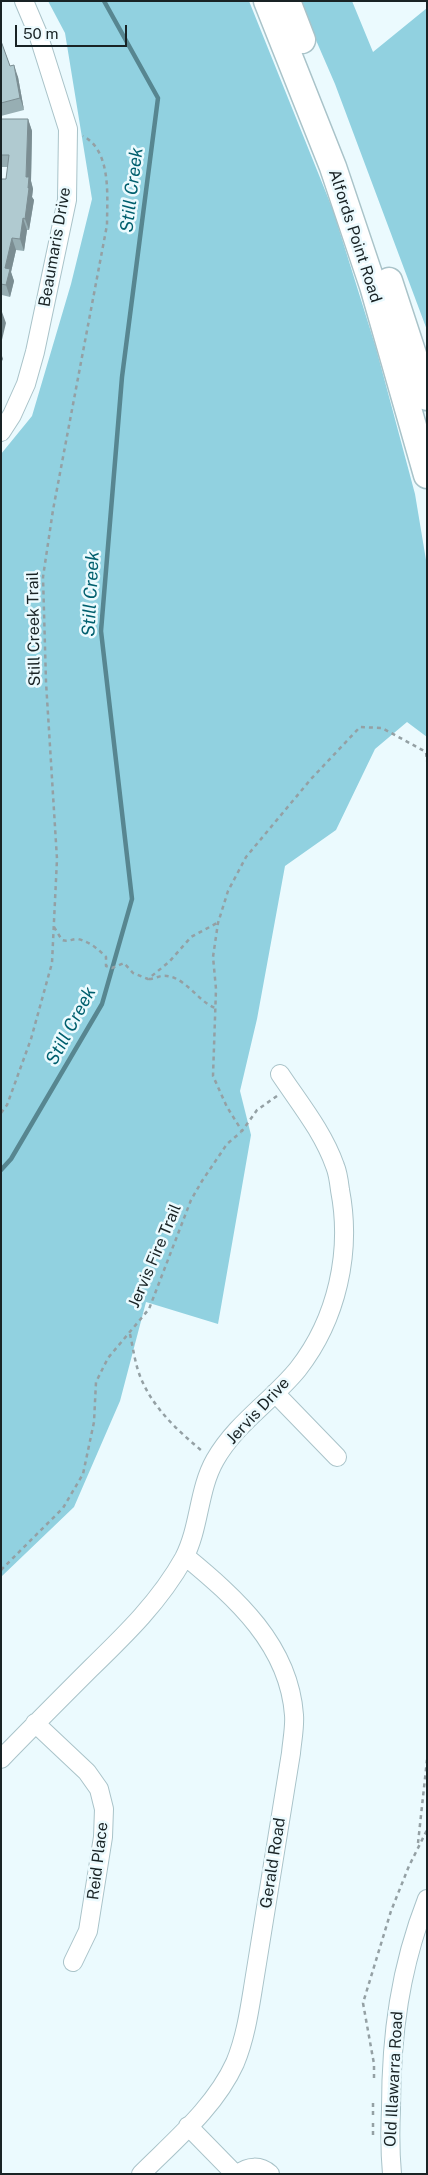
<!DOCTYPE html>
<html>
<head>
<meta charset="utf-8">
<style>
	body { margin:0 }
	#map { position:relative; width:428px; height:2175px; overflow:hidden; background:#ebfafe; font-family:"Public Sans",sans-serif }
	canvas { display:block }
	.frame { position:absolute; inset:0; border:2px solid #192325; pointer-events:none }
	.scale { position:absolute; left:15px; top:25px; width:112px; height:22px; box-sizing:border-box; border:2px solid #192325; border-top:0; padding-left:6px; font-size:15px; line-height:18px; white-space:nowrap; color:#192325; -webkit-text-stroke:4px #ebfafe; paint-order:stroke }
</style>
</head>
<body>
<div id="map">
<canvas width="428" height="2175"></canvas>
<div class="frame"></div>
<div class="scale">50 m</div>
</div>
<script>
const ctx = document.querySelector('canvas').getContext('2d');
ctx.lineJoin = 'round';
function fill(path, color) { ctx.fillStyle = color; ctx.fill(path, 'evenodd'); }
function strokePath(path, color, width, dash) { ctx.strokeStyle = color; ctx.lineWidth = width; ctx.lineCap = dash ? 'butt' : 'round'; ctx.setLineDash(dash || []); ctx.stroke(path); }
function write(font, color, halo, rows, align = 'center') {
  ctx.font = font + ' "Public Sans",sans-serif'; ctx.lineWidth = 5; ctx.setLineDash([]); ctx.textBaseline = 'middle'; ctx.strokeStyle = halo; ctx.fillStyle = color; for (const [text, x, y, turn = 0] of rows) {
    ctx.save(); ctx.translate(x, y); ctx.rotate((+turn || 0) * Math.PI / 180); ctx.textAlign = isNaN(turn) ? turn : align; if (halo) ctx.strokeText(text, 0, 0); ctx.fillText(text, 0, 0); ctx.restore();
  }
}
const forest = new Path2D(`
	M48,1H249L333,210L376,348L415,494L427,566V737L407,722L375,749L336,830L285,866L257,1019L240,1091L251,1135L218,1324L146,1302L120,1401L74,1507L1,1577V454L32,416L71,284L92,199L65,33Z
	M299,1H352L373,52L427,8V330L335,84Z`);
const stream = new Path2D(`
	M1,1170L11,1159L102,1004L132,899L101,631L122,377L158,98L104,1`);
const path = new Path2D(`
	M54,927L62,940C68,942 72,939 78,939C90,942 98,949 106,957V966L112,968L124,963L133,973L148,979L169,962L191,937L217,923
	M149,979C153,979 157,977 161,976C183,973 197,1001 215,1008
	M277,1096L257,1110L242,1131L227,1107L213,1076L216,989L213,957L218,923L228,891L246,857L311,779L360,727L382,728L426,752L427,761
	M1,1113L7,1105L31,1039L52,963L57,859L46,682L43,577L53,510L107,225C107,197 112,151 83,136
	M130,1334C133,1348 135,1363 140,1376C152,1407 177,1430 202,1451
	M1,1570L63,1508L83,1474L94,1422L96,1382L108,1358L149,1309L191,1200L202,1181L227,1144L241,1132
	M418,1843L427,1760
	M374,2078V2064L363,2003L391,1911L409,1866L427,1830
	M373,2115V2103
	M373,2135V2123`);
const minor = new Path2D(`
	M1,432L12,415L26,384L35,352L67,200L68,129L38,34L24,1
	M275,1393L337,1457
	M35,1723L87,1772L99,1789L104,1809L103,1837L88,1931L73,1962
	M1,1759C31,1728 61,1698 91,1668C126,1634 160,1601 184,1558C200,1527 198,1490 215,1460C236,1423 272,1401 298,1369C337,1319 352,1252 340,1190C339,1182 338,1173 335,1166C323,1132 300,1104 280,1074
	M188,2126L235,2174
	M141,2174C175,2140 215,2107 235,2063C245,2039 249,2013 253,1988L291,1753C292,1741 295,1727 294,1715C289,1645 236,1598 185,1556
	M238,2174C248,2166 260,2165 270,2174
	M392,2174C390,2152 390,2130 391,2109C391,2035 400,1968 427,1899`);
const highway = new Path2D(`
	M267,1L333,167L373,286L427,475
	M287,1L302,40
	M389,281L427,397`);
const wall = new Path2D(`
	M1,41L10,66L18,77L24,110L1,116Z
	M1,119H28L32,131L31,181L33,189L32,197L34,200L29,230H27L24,251L16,250L11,272L14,281L10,297L2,295L1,300V179H6L8,167H1Z`);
const shadedWall = new Path2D(`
	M14,65L18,77L24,110L20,98Z
	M28,119L32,131L31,181L33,189L32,197L34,200L29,230L25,219Z
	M23,218L27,230L24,251L20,239Z
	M12,238L16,250L11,272L14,281L10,297L6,285L5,268Z
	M2,312L6,323L1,344V314Z
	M1,353L3,359L1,363Z`);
const building = new Path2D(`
	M1,41L10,66L14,65L20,98L1,103Z
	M1,119H28L26,177H29L28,188H29L25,219L23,218L20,239L12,238L5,268L10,269L6,285L1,284V179H6L9,155H1Z`);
const streetNames = [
	["Alfords Point Road",355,236,72],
	["Beaumaris Drive",55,247,-80],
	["Still Creek Trail",34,629,-91],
	["Jervis Fire Trail",155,1256,-67],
	["Jervis Drive",258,1411,-47],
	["Reid Place",98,1861,-83],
	["Gerald Road",273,1863,-81],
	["Old Illawarra Road",394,2079,-87]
];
const waterNames = [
	["Still Creek",132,190,-83],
	["Still Creek",91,594,-87],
	["Still Creek",71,1026,-62]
];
fill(forest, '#91d1e0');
strokePath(stream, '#578690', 4.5);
strokePath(minor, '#a9c3c9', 20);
strokePath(highway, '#a9c3c9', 29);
strokePath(path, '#94a0a4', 2.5, [4, 4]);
strokePath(minor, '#fff', 18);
strokePath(highway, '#fff', 26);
fill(wall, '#97aeb3');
fill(shadedWall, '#7b8d92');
fill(building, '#b0cad0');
strokePath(building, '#7b8d92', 1);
write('16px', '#192325', '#ebfafe', streetNames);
write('italic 18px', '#005f6e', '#ebfafe', waterNames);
</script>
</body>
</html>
